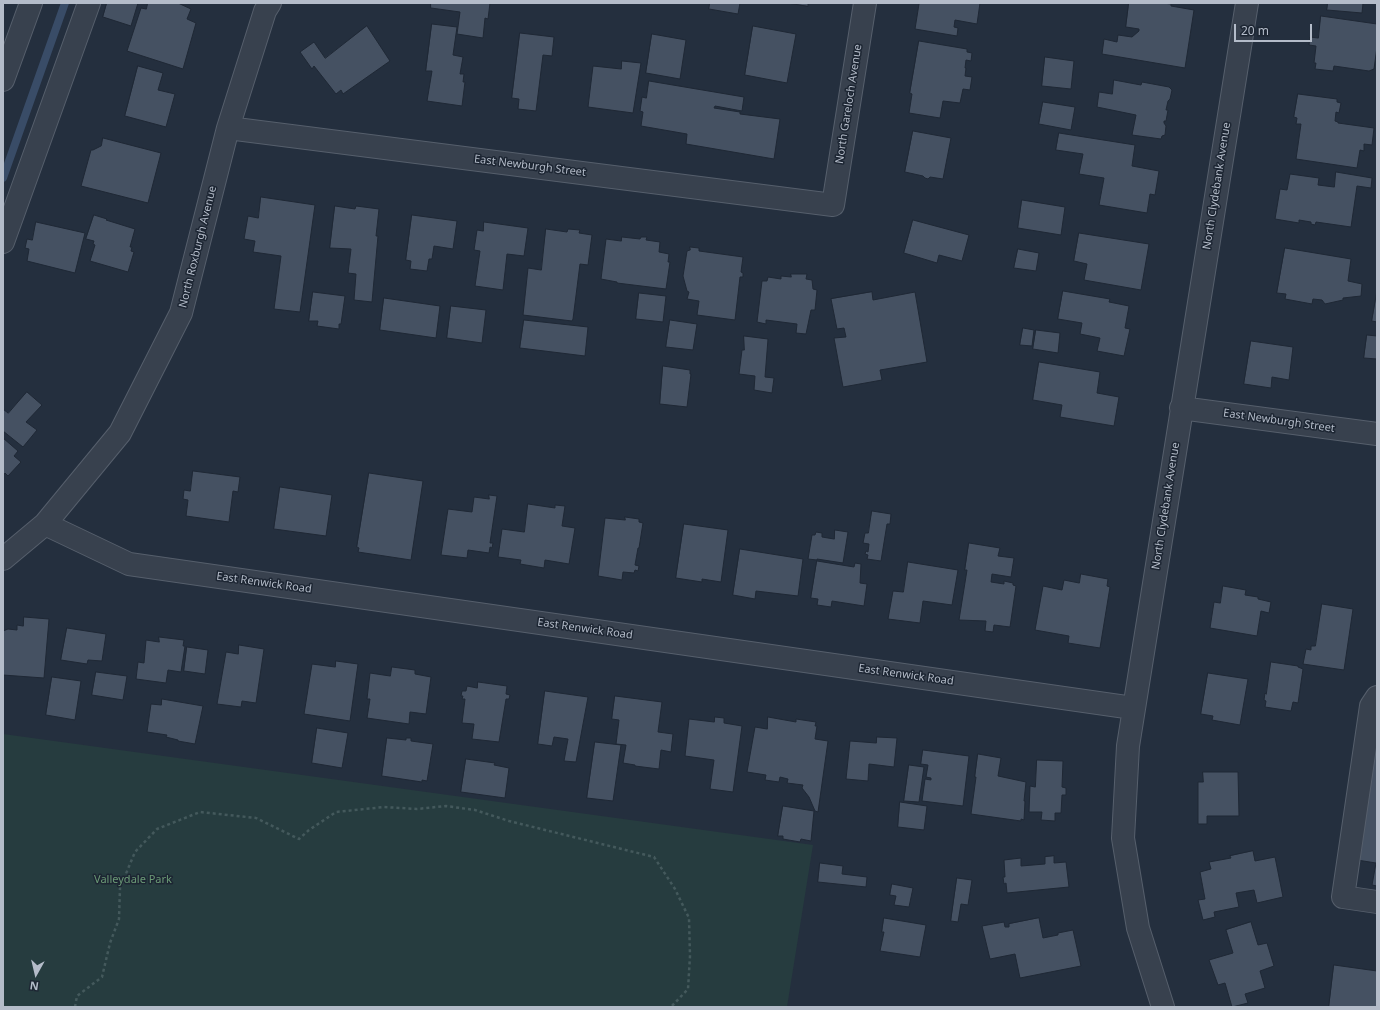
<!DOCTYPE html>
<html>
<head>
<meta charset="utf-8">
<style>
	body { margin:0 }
	#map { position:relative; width:1380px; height:1010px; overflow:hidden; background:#242f3e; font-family:"Noto Sans",sans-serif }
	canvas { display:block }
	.frame { position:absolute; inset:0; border:4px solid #b4bcc9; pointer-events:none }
	.north { position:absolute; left:16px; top:954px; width:40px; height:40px; -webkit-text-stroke:3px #1d2633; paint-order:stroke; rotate:188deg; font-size:11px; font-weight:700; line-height:16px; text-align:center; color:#b4bcc9 }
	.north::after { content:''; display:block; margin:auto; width:14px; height:18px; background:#b4bcc9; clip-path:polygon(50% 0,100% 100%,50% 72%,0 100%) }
	.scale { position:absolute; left:1234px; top:24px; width:78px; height:18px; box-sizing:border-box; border:2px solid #b4bcc9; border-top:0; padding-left:5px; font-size:12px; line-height:14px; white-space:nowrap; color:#b4bcc9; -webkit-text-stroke:3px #1d2633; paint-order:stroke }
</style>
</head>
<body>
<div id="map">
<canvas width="1380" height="1010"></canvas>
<div class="frame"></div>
<div class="north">N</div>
<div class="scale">20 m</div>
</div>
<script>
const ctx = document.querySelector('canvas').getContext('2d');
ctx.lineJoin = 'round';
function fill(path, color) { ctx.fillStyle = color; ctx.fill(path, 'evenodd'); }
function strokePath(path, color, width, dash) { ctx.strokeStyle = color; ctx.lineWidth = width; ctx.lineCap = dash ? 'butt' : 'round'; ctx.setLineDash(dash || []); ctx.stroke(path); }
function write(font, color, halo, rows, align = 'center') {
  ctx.font = font + ' "Noto Sans",sans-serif'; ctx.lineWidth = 3; ctx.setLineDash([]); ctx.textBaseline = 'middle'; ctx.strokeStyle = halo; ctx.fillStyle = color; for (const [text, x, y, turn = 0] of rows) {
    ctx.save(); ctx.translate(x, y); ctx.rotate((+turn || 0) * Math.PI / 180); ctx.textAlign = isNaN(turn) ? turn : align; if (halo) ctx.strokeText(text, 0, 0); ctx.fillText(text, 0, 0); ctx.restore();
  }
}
const green = new Path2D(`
	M3,734L813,845L787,1007H3Z`);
const stream = new Path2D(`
	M3,178L65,3`);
const building = new Path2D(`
	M107,3H138L131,26L103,17Z
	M148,3H178L191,9L187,19L196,23L183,69L127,51L141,8L146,9Z
	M431,3H490L488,19L485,18L483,38L457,34L460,12L431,8Z
	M710,3H740L738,14L709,9Z
	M788,3H808V6Z
	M917,3H980L977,24L955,20L954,27L958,28L957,36L915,29L919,4Z
	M1129,3H1163L1171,4V6L1194,10L1185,68L1102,54L1104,39L1117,42L1118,35L1132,37L1139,31V29L1126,27Z
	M1328,3H1363L1362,13L1327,10Z
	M1321,16L1377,24V47L1374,69L1369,71L1334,66L1333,71L1315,69L1316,63H1314L1316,46L1309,45L1310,37L1318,38Z
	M432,24L457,27L453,55L463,57L460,74H464L463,82H465L462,106L427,101L432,71H426Z
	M367,26L390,61L343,94L341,90L336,94L314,66L312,69L300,52L314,42L325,58Z
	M753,26L796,34L787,83L745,75Z
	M520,33L554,37L552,56L543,55L536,111L518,109L519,99L512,98Z
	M652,34L686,40L680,79L646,73Z
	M919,41L967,49V52L972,53L971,61L966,60L965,68H966L965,76L972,77L970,90L963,89L960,103L943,101L940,118L909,113L912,94L910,93Z
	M1045,57L1074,61L1071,89L1042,86Z
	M622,61L641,63L633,113L588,107L593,66L621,69Z
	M138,66L163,73L158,90L175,94L166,127L125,116Z
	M1114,80L1141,85L1142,82L1169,87L1172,90L1170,99L1168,101L1166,110H1168L1166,121H1164V123L1166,126L1165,135L1162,136L1161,139L1132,135L1136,115L1097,107L1099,92L1112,94Z
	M649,81L744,97L742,111L715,106L714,108L740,112V114L780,119L774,159L686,144L687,134L641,126L643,112L640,111L642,97L646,98Z
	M1298,94L1337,99V102L1341,103L1339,113L1336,112L1335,121L1338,122V123L1374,128L1372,145L1364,144V151L1360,150L1357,168L1296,159L1301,124H1296L1297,118L1294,117Z
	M1043,102L1075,107L1071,130L1039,124Z
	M913,131L951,138L943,179L930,177L928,179L925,178L923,176L905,172Z
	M1059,133L1135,145L1132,166L1159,171L1155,195L1150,194L1147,213L1099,205L1104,178L1079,174L1083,154L1056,150Z
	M103,138L161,153L148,203L81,186L91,150H93L101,146Z
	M1336,172L1372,178L1371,188L1357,186L1351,227L1316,222L1315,225L1311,224V222L1299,220V223L1275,219L1280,189L1287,190L1290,174L1319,178L1318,185L1334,187Z
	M261,197L315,205L300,312L274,309L281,256L253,252L255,241L244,239L248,216L258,218Z
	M1022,200L1065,207L1061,235L1018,228Z
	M335,206L355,209L356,206L379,209L376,236H378L372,302L354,300L356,274L348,273L351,249L330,248Z
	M94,215L107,219L106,220L135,229L130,247H132L131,251L134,252L128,272L90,261L95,245L93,244L94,241L86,239Z
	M412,215L457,221L453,249L434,246L432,259H429L427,271L410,269L411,261L406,260Z
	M913,220L969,235L962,261L939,255L937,263L904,253Z
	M36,222L85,233L75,273L27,261L29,249L25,248L27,239L32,240Z
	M484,222L528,228L524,256L507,254L503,290L475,286L480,251L474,250L477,230L483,231Z
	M546,229L567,232L568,229L580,230L579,233L592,235L588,265L580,264L573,319L572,321L523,315L528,268L541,270Z
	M1079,233L1149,244L1141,290L1084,280L1087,264L1074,261Z
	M622,237L640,239L641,237H647L646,240L660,242L659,252L669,254L668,262H670L666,289L617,283V282L601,279L606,239L621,241Z
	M690,247L699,248V251L743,257L741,272L743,273V277H740L735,320L697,315L699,301L687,299L689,292L687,291L683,276L687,251L690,250Z
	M1285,248L1351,259L1348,281L1362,284L1361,296L1343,298V300L1325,304L1322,300L1313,299L1312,304L1285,299L1286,294L1277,293Z
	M1018,249L1039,253L1036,271L1014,268Z
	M791,274H807L806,279L812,280L813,289L817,290L815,310H811L806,334L796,333L797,324L766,320V324L757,322L762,281H767L768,277L781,279V276L791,277Z
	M1063,291L1110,299L1109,302L1129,306L1125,328L1130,329L1124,356L1097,351L1100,338L1080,334L1082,323L1058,319Z
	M1377,291V322L1372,321Z
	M313,292L345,296L341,324H339V329L317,326L318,321H309Z
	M872,292L873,300L915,292L927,362L880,370L882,380L843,387L834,338L846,337L844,328L837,329L831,299Z
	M639,293L666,296L663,322L636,319Z
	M384,298L440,306L436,338L380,330Z
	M451,306L486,310L482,343L447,338Z
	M524,320L588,327L585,356L520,348Z
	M670,320L697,324L693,350L666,347Z
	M1023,328L1034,330L1032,346L1020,345Z
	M1036,330L1060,333L1058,353L1033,349Z
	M1367,335L1377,336V359L1364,358Z
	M744,336L768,339L765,377L774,378L772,393L754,390L755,376L739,374L742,350H744Z
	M1251,341L1293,347L1289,380L1272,377L1271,388L1244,384Z
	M1039,362L1100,372L1097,393L1119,397L1114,426L1060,417L1062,405L1033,400Z
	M663,366L690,370V374H691L687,407L660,404Z
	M27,392L42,405L26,422L37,430L23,447L3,431V409L8,413Z
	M3,438L18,451L14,456L21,462L8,476L5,473L3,476Z
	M193,471L240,477L238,492L233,491L229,522L186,516L188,500L183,499L184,490L190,491Z
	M369,473L423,481L411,560L358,552L359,548L357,547Z
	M280,487L332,495L326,536L274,529Z
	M489,495L497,496L490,543H493L492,548L490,547L489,553L468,550L467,558L441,555L448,509L472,512L474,497L489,499Z
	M528,504L555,508V505L565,506L562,526L575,528L569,564L545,560L544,568L520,564L521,560L498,557L502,529L524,532Z
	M872,511L891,514L890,524H887L881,561L867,559L868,555L865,554L866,551L868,552L869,544L863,543L865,533H868Z
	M625,517L639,519V522L643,523L639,548H638L635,565L639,566L638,571L635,570L634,573L623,572L622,580L598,576L605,518L625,520Z
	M684,524L728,530L721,582L702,579V582L676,578Z
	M835,530L848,532L843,563L817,559V560L808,559L812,535H815L816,532L822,533V537L834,539Z
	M969,543L1000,548L998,556L1014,558L1011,577L992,574L991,582L1004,584V581L1013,583V585L1016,586L1010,627L994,625L993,632L985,631L986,621L959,620L967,570H965Z
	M740,549L803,559L798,596L756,591L755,599L733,595Z
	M817,561L854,567L855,563L861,564L860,583L867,584L864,606L832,601L831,607L817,605L818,599L811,598Z
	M908,562L958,570L952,605L923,601L920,623L888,619L893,591L903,592Z
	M1081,574L1108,579L1107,586L1110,587L1100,648L1068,643L1069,636L1035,630L1043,586L1062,590L1064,580L1079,583Z
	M1223,586L1246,590L1245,595L1258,597V599L1271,602L1269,613L1261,611L1257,636L1210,628L1214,602L1220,603Z
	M1322,604L1353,609L1344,670L1303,664L1306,649L1311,650V646H1315Z
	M24,617L49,619L44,678L3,675V631L8,629L17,630V625L23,626Z
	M67,628L106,634L102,661L88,660L87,664L61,660Z
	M159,637L184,640L183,646H185L181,672L168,670L166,683L136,679L138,662L144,663L146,640L159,642Z
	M239,645L264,649L256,703L242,701L241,707L217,704L226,652L238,654Z
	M187,647L208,650L205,674L184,671Z
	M336,661L358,664L350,721L304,714L312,664L335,667Z
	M1271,662L1298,666V667L1303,669L1298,703L1293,702L1291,711L1265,707L1266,701L1264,700L1265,693L1266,694Z
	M392,667L415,670V674L431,677L426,714L410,712L409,724L367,718L370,699H367L370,673L390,676Z
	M96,672L127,676L123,700L92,695Z
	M1208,673L1248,679L1240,725L1212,720L1213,716L1201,714Z
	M52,677L81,681L75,720L46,715Z
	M478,682L507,686L506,694L510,695L509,699H506L499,742L472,739L474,724L462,723L465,699H462L463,696H461L462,691H466L467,686L477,688Z
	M545,691L588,697L576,762L564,761L568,739L554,737L552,746L538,744Z
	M615,696L662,702L658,732L673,734L671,752L661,750L659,769L635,766V765L623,763L626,745L616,744L619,720L612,719Z
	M162,699L203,706L195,744L178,741V740L166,737L167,735L147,732L151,704L161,705Z
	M715,717L724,718V723L742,726L733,792L710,789L714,760L685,756L689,719L714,722Z
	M768,717L796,722V719L816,722L815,726H817L815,739L828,741L818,812L815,811L809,797L802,788L803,785L787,783L788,779L780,777L779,782L765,780L766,775L747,772L755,727L767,729Z
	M317,728L348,733L342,768L312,763Z
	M877,737L897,738L894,767L869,764L868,781L846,779L850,741L876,743Z
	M1377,737V886L1372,885L1376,863L1357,860Z
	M387,738L406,740V738H411V741L433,744L427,781L422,780V782L382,776Z
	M595,742L621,745L613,801L587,798Z
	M923,750L969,756L963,806L922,801L925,779L931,780V778L926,777L928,765L921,764Z
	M978,754L1001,758L998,776L1026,782L1024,801H1025L1024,820L1021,819V821L971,814L976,777H975Z
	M466,759L495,763L494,765L509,768L505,798L461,792Z
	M1037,760L1063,761L1062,787L1066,788V795H1062L1061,813H1055V821L1041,820L1042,812H1029L1030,786L1035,787Z
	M909,765L924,767L919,802L904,801Z
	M1203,772H1238L1239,816H1207V824H1198V782H1203Z
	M900,802L927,806L924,830L898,827Z
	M783,806L814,811L811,841L801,839L800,842L783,839V836H778Z
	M1253,851L1255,861L1275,857L1283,897L1257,903L1254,890L1236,893L1239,907L1214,912L1215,917L1203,920L1198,900L1205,899L1200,872L1211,869L1209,862L1231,858L1230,856Z
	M1054,856V863L1066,862L1069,887L1007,893L1006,883L1004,884L1003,877H1005L1004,860L1021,858V866L1045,864V857Z
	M820,863L843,866L842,874L867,877L866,887L818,882Z
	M957,878L972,880L968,905L961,904L958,922L951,921Z
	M892,884L913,888L909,907L894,905L896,896L890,895Z
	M884,918L926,925L920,957L880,951L884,932H882Z
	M1039,918L1043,938L1058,935V933L1073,930L1081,966L1020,978L1015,954L990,959L982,926L1004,922L1005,927H1009V924Z
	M1251,922L1258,945L1267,943L1274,966L1260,971L1265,988L1245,994L1248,1003L1232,1007L1225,983L1218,985L1209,960L1233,953L1226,930Z
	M1334,965L1377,971V1007H1329Z`);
const path = new Path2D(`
	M75,1007L77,996L102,977L110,943L119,919L120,888L135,852L157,829L200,812L256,818L299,839L309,830L336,812L384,807L417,809L446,806L475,810L509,821L654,857L675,889L689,918L690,956L688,989L671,1007`);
const minor = new Path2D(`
	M3,80L31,3
	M228,128L833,205L865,3
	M3,242L89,3
	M1181,408L1377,434
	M45,524L129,564L1133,708
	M3,559L45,524L120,433L181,313L228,128L265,11L270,3
	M1377,697L1371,706L1343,897L1377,902
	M1163,1007L1138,928L1123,838L1128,746L1247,3`);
const streetNames = [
	["North Gareloch Avenue",849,104,-81],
	["East Newburgh Street",530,166,7],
	["North Clydebank Avenue",1217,186,-81],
	["North Roxburgh Avenue",198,247,-76],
	["East Newburgh Street",1279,421,8],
	["North Clydebank Avenue",1166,506,-81],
	["East Renwick Road",264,583,8],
	["East Renwick Road",585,629,8],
	["East Renwick Road",906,675,8]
];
const parkNames = [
	["Valleydale Park",133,880]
];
fill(green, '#263c3f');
strokePath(stream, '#394c67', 8);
fill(building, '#455162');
strokePath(building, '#1f2835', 1);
strokePath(minor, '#565f6c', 24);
strokePath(path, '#44595c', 2.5, [3, 3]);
strokePath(minor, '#38414e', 22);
write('11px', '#b4bcc9', '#1d2633', streetNames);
write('11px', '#6b9a76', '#1d2633', parkNames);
</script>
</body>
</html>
